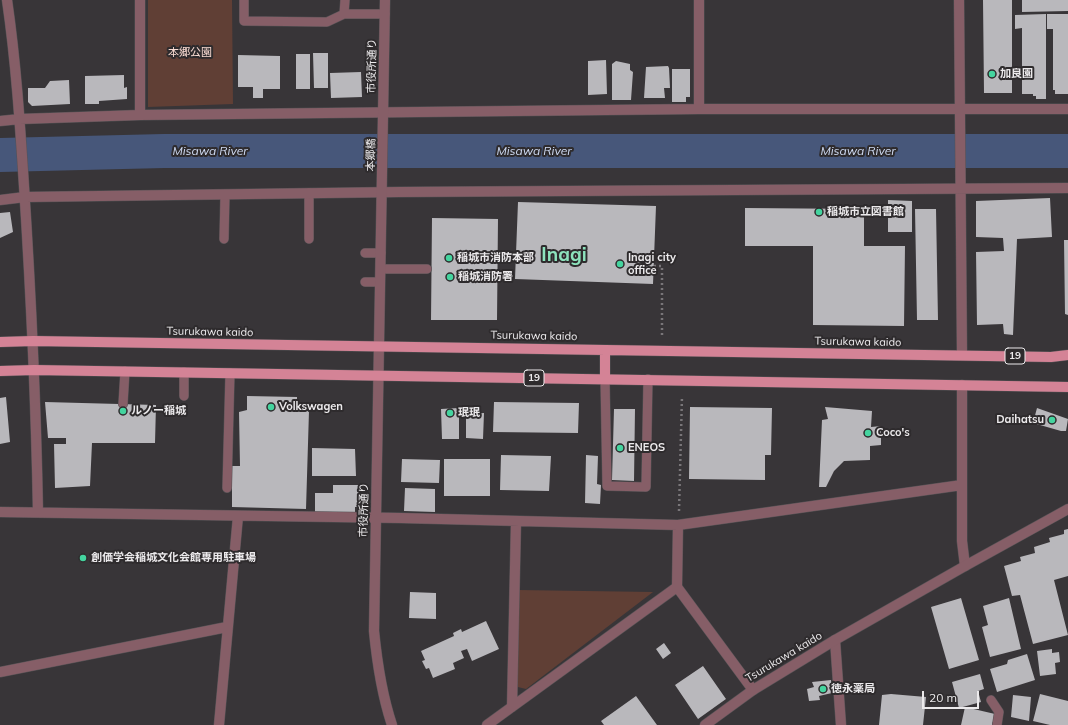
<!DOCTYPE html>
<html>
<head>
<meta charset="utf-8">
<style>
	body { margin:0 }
	#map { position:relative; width:1068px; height:725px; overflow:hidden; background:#383538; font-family:Mulish,sans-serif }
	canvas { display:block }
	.scale { position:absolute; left:922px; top:691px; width:57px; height:18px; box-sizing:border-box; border:2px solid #eceaec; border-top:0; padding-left:5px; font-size:12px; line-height:14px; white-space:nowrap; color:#eceaec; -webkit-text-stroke:3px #2e2b2d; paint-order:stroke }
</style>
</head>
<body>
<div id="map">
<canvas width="1068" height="725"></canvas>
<div class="scale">20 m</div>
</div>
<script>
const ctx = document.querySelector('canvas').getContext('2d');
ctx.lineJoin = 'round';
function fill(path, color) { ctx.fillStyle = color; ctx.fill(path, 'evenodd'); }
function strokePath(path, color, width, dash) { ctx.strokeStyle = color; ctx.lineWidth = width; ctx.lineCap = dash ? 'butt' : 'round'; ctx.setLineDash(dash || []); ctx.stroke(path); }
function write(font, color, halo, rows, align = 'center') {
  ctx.font = font + ' Mulish,"Noto Sans JP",sans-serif'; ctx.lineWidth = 4; ctx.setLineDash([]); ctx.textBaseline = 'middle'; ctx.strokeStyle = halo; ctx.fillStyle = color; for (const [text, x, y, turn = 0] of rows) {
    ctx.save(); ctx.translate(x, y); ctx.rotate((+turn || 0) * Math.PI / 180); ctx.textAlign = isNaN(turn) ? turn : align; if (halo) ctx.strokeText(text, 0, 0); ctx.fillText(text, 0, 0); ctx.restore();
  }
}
const green = new Path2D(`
	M148,0H232L233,104L148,107Z
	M518,590L653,592L526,689L518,687Z`);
const river = new Path2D(`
	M0,155L164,151H1068`);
const building = new Path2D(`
	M983,0H1012V93H984Z
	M1022,0H1068V11L1022,12Z
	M1046,14V99H1036V96H1033V94H1022V28L1015,29V15Z
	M1047,14H1068V94H1055V90H1053V29H1047Z
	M313,53H328V88H314Z
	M296,54H310V89H296Z
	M238,55L280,56V89H263V98H253V87H238Z
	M606,60L607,94L588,95V61Z
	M616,61L630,64V70L633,72L631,100H612V64Z
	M668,66L669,68L670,88H664L665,98H644L646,67Z
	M672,69H690V97H686V102H672Z
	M361,72L362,97L331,98L330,73Z
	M124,75V88L127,87V99L99,101V104H85V76Z
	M69,80L70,104L32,106L28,102V88H45L50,81Z
	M1050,198L1052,237L1017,239L1013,335L1004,334L1003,324L977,325L976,252L1004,251L1003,238L976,237V201Z
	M888,200L912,201V232H888Z
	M518,202L656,206L653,284L515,279Z
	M745,208L864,209V246H905L904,326L813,325V246H745Z
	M915,209H936L938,320H917Z
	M10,212L13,232L0,238V213Z
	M432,218L498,219L497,320H431Z
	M1064,240H1068V315L1065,314Z
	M247,396L297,397V410L309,411L306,509L232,507V466H240L239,412L247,410Z
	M6,397L10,442L0,444V398Z
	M45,402L156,405L155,443H92L90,486L55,488L54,444H66V438H48Z
	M494,402L579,403L578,433L493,432Z
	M690,407L772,408L771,455H765V480L689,479Z
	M825,407L872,411L871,427L881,426V445L870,446V460L844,461L834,471L826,487H819L822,420L828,419Z
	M459,408V439H442L441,409Z
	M1037,408L1068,419L1066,431H1061L1033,423Z
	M614,409H635L634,481L612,480Z
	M484,413L483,439L466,438V414Z
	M312,448L355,449L356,476H312Z
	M501,455L551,456L549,491L500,490Z
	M586,455L598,456L597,484L601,485L600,504L585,503Z
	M402,459L440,460L439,483L401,482Z
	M444,459H490V496H444Z
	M333,485H359V507H355V515L315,514V493H333Z
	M405,488L435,489V512L404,511Z
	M1068,529V576L1054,580L1068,635L1033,644L1020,595L1012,596L1004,566L1021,561L1020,557L1035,553L1034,547L1050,542L1049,538L1064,534V530Z
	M410,592L436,593V619L409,618Z
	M961,598L979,660L949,669L931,607Z
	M1009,598L1021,649L990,657L982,627L988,625L983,606Z
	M486,621L499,649L472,661L467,649L461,651L464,658L453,663L455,669L433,678L429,668L426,669L422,661L425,660L421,651L454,636L453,633L461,629L462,632Z
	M664,643L671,653L663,659L656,649Z
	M1052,649V653L1059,652L1060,662L1055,663L1056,674L1040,676L1037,651Z
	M1027,654L1035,680L997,692L990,669L1007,664L1008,660Z
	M703,666L726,699L698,719L675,685Z
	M980,674L984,689L978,691L981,702L959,708L952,682Z
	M831,680L832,693L819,696L820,700L809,701L807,689L814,687L812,682Z
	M891,694L926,697L923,725H879L882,695Z
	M1040,694L1068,701V725H1050L1033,721Z
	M1013,695L1031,697L1029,721L1011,717Z
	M636,696L657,725H604L601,721Z
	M965,707L995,714L992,725H961Z`);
const path = new Path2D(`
	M654,266H662V335
	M679,511L682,396`);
const service = new Path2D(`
	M244,0V21L327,22L344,14H385
	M344,14L345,0
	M224,239L225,195
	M309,239V193
	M365,253H381
	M381,269H427
	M365,282H380
	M605,379L607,486L646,487L648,379
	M184,396V372
	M123,404L125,371
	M227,488L230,373
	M991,700L999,712L997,725`);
const minor = new Path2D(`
	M7,0C16,62 20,124 24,186C31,295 36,404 38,512
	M140,0V115
	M699,0V109
	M959,0L962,355
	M0,121L20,119L140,115L699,109H1068
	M0,200L25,197L399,192L1068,188
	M962,385V541L965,566
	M0,512L401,518L678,525L962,485
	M678,525L677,587L753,690
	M835,640L841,725
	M0,672L227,627
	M512,707L516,521
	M219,725L238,516
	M487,725L677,587`);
const tertiary = new Path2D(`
	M385,0L374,631C377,662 382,695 392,725
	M705,725L753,690L835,640L965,566L1068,509`);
const primary = new Path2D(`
	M0,342L33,341L1051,357L1068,355
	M0,371L34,370L1068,387
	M605,379V350`);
const markers = [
	[992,74,4,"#44d49f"],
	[819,212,4,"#44d49f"],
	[449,258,4,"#44d49f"],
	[620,264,4,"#44d49f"],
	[450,277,4,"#44d49f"],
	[271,407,4,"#44d49f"],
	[123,411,4,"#44d49f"],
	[450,413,4,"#44d49f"],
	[1052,420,4,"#44d49f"],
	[868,433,4,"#44d49f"],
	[620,448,4,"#44d49f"],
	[83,558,4,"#44d49f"],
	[823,689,4,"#44d49f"]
];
const shields = [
	[1015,356,20],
	[534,378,20]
];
const shieldNames = [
	["19",1015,356],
	["19",534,378]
];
const parkNames = [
	["本郷公園",190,53]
];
const streetNames = [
	["市役所通り",372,66,-89],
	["本郷橋",371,155,-89],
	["Tsurukawa kaido",210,332,1],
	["Tsurukawa kaido",534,336,1],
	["Tsurukawa kaido",858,342,1],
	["市役所通り",364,510,-89],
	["Tsurukawa kaido",784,657,-31]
];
const poiNames = [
	["加良園",1000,74],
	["稲城市立図書館",827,212],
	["稲城市消防本部",457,258],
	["Inagi city",628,258],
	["office",628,271],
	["稲城消防署",458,277],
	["Volkswagen",279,407],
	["ルノー稲城",131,411],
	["珉珉",458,413],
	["Daihatsu",1044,420,"right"],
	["Coco's",876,433],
	["ENEOS",628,448],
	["創価学会稲城文化会館専用駐車場",91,558],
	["徳永薬局",831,689]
];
const waterNames = [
	["Misawa River",210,151],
	["Misawa River",534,151],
	["Misawa River",858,151]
];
const townNames = [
	["Inagi",564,255]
];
fill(green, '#603f35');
strokePath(river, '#47577a', 34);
fill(building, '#b9b8bc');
strokePath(service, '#555255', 10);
strokePath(minor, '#555255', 11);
strokePath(tertiary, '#555255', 11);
strokePath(primary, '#555255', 11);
strokePath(path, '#797679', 2.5, [2, 3]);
strokePath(service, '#865e67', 9);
strokePath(minor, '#865e67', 10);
strokePath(tertiary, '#865e67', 10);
strokePath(primary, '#d48396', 10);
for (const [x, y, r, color] of markers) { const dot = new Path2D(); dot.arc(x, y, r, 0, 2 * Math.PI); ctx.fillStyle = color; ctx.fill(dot); strokePath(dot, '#2e2b2d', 1.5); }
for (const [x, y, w] of shields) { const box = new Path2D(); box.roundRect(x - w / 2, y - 8, w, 16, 3); ctx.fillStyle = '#2e2b2d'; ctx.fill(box); strokePath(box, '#eceaec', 1); }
write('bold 10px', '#eceaec', null, shieldNames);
write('11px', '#fadcd3', '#2e2b2d', parkNames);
write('11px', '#eceaec', '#2e2b2d', streetNames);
write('bold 11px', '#eceaec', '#2e2b2d', poiNames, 'left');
write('italic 12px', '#d0dcf4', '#2e2b2d', waterNames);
write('bold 19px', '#8de3bd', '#2e2b2d', townNames);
</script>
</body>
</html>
